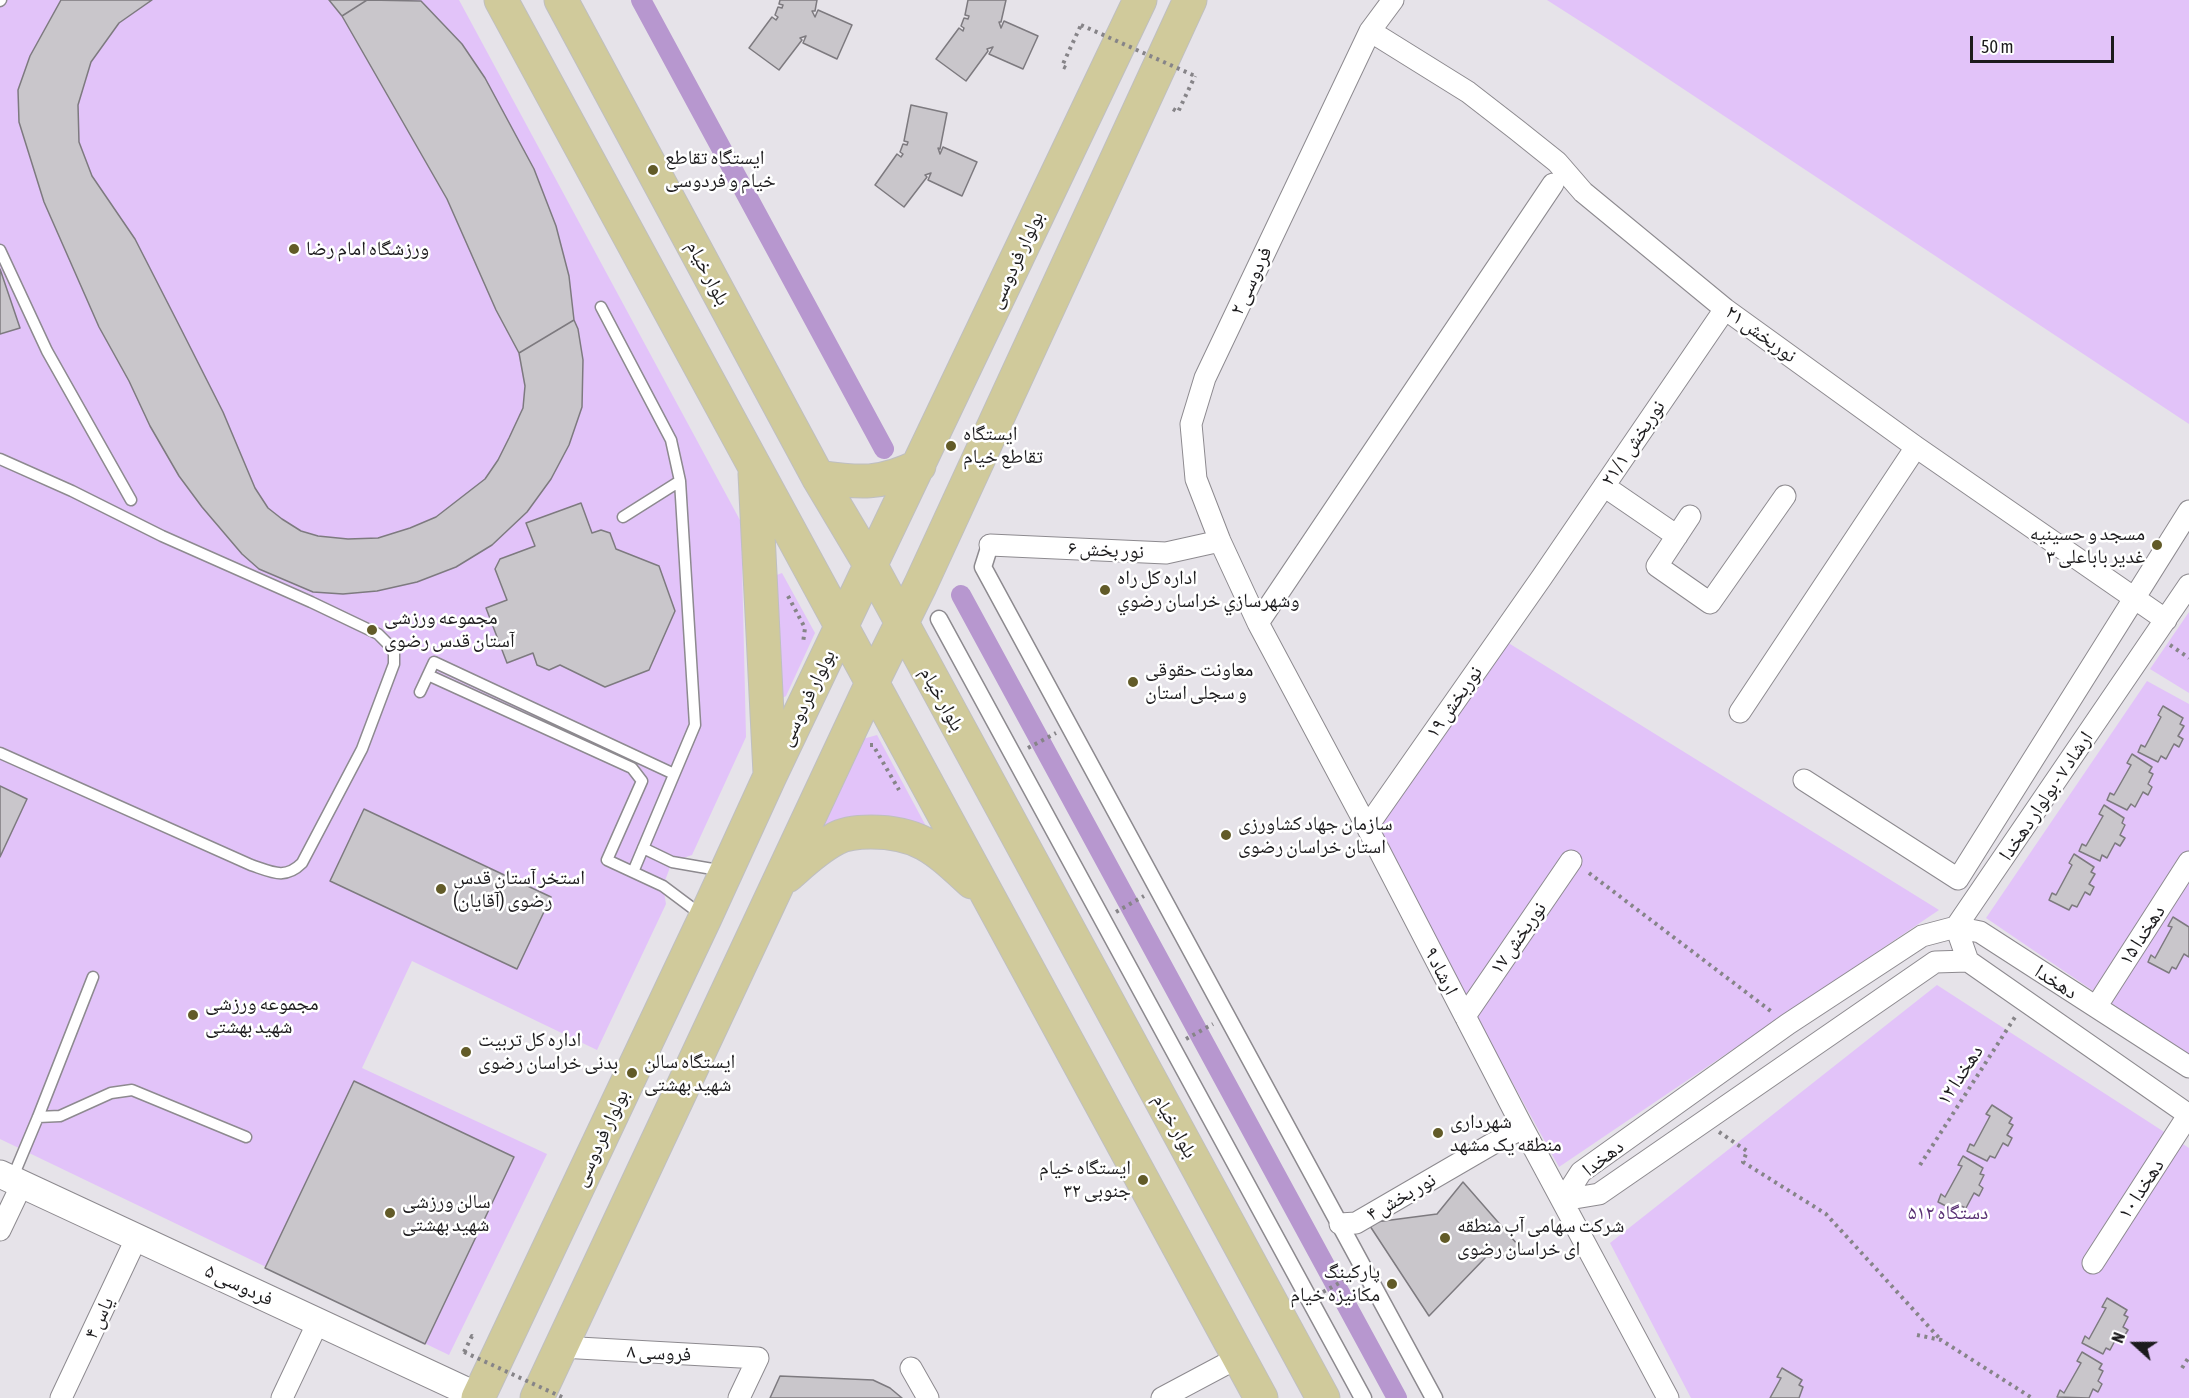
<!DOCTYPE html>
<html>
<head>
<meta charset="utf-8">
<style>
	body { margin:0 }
	#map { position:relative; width:2189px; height:1398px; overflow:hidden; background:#e6e3e9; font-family:"Asap Condensed",sans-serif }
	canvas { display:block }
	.north { position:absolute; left:2105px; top:1314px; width:60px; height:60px; -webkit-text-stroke:4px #fff; paint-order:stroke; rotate:291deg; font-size:16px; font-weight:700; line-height:24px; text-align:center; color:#1c1b1d }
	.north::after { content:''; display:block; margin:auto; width:21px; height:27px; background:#1c1b1d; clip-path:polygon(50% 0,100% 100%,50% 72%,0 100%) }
	.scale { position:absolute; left:1970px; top:36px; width:144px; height:27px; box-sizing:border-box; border:3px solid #1c1b1d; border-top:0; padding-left:8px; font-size:18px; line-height:21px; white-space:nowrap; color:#1c1b1d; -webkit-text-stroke:4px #fff; paint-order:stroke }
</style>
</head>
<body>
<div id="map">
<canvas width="2189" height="1398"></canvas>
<div class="north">N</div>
<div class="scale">50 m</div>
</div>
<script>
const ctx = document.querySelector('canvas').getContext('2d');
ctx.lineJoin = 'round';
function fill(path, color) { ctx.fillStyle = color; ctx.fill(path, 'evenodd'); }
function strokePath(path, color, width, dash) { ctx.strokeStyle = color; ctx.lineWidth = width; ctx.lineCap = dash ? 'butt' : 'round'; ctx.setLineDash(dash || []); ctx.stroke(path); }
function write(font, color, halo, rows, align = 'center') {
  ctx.font = font + ' "Asap Condensed","Noto Naskh Arabic",sans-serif'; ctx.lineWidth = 5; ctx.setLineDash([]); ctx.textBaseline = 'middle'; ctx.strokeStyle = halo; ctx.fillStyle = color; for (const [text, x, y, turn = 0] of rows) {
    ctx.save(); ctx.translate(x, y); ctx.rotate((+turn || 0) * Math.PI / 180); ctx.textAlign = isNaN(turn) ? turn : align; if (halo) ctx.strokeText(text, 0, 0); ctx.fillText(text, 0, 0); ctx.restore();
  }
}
const green = new Path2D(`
	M0,0H459L741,522L746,737L692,855L672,862L663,886L666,904L597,1050L412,961L362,1068L547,1154L449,1355L0,1139Z
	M1547,0H2189V424L1611,41Z
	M782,573L815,633L786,696L781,699L774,576Z
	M2189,612V693L2150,669Z
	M1502,639L1939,910L1559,1167L1373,830Z
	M2147,681L2189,704V1056L1986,918Z
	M877,735L927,828L814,835L859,740Z
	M1937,985L2189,1148V1398H1691L1610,1243Z`);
const canal = new Path2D(`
	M641,0L884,449
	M961,595L1397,1398`);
const building = new Path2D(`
	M61,0H152L119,23L91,62L78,105L79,142L92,176L135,239L181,329L223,412L255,488L268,508L282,519L301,531L318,536L348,539L378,538L410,528L436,517L485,479L498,460L509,438L523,408L525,386L519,353L574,320L578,329L583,360L582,407L569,445L551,479L527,512L492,545L456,567L417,582L377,591L343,594L313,592L259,569L242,554L202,507L179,476L150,426L129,381L99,327L44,202L19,122L18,90L30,56Z
	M329,0H367L342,16Z
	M367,0L421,1L462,44L485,78L534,169L556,226L569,276L574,320L519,353L496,310L447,199L342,16Z
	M780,0H817L815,11H812L815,17L818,10L852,25L837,59L803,43L806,36L800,38L802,40L779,70L749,48L772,17L776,20L778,17L775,15L778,7L782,8L783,5L779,4Z
	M968,0H1006L1001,22H999L1001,28L1004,21L1038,36L1023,69L989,54L993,47L987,49L988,51L966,81L936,59L959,28L963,31L964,28L961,26L964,18L968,19L969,16L965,15Z
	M911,105L947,113L940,149L938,148L940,154L943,147L977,162L962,196L928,180L931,173L925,175L927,177L904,207L875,185L897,154L901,157L903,154L900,152L903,144L907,145L908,142L904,141Z
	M0,269L20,328L0,334Z
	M581,503L592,533L601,530L610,533L616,549L659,566L675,611L649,670L605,687L560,665L549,670L537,665L533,653L507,663L486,608L507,600L495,569L500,559L535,546L526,523Z
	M2163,706L2183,718L2180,724L2184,726L2178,736L2183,739L2179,747L2174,744L2166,759L2161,756L2158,762L2138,752L2141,745L2145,747L2161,717L2158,715Z
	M2132,754L2152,767L2149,772L2153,774L2148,784L2152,787L2148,795L2143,792L2135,807L2131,804L2127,810L2107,800L2110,793L2114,795L2131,765L2127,763Z
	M0,786L27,799L0,857Z
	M2104,805L2124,818L2122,823L2125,825L2120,835L2125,838L2120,846L2115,843L2107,858L2102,855L2100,861L2079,851L2082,844L2086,846L2103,816L2099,814Z
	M364,809L551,897L517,969L330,881Z
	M2074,854L2094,867L2091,872L2095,874L2089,884L2094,887L2090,895L2085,892L2077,907L2072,905L2069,910L2049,900L2052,893L2056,895L2072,865L2069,863Z
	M2173,917L2189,927V957L2184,954L2176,969L2172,967L2169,973L2148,962L2151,955L2155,958L2172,927L2168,926Z
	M354,1081L514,1157L425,1344L265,1268Z
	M1992,1105L2012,1118L2009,1123L2013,1125L2007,1135L2012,1138L2008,1146L2003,1143L1995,1158L1990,1156L1987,1161L1967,1151L1970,1144L1974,1146L1990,1116L1986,1114Z
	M1963,1156L1983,1168L1980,1174L1984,1175L1979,1185L1983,1188L1979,1196L1974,1193L1966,1208L1961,1206L1958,1212L1938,1202L1941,1194L1945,1197L1962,1166L1958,1165Z
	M1463,1182L1525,1253L1486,1257L1429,1316L1368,1223L1437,1214Z
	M2107,1298L2127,1310L2124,1315L2128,1317L2123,1327L2128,1330L2123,1338L2118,1335L2110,1350L2106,1348L2103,1354L2082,1343L2085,1336L2089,1339L2106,1308L2102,1307Z
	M2082,1352L2102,1364L2099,1369L2103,1371L2098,1381L2102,1384L2098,1392L2093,1389L2089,1398L2057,1397L2060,1390L2064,1393L2081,1363L2077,1361Z
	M1782,1368L1802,1380L1799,1385L1803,1387L1799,1398H1770L1781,1378L1777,1377Z
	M780,1376L873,1380L890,1388L902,1398H770Z`);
const path = new Path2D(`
	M1066,68L1062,66L1081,25
	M1173,109L1178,112L1195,76
	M788,596L805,628L803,643
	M2170,645L2189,658
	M870,745H873L899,790
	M1028,748L1056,733
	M1589,873L1772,1012
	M1116,912L1144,896
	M1186,1039L1213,1024
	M1719,1132L1747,1151L1743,1162L1826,1214L1941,1340
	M1920,1165L2015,1017
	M1323,1292L1350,1277
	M1917,1335L1941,1340L2032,1398
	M464,1352L472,1336L474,1338
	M2182,1368L2189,1357`);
const service = new Path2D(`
	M0,1L1,0
	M0,250L47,351L131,500
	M601,307L671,440L680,481L695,725L633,872
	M0,459L72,491L162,536L311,602L378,634L389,645L394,653V664L362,749L302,863C285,880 272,872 251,865L0,753
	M623,517L680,481
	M428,675L632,768L642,781L607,860L663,886L703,916
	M420,692L434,662L674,774
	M643,848L672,862L724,871
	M38,1117L60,1116L111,1093L132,1090L246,1137
	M12,1179L38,1117L93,977`);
const pedestrian = new Path2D(`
	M990,545L983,567L1434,1398
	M939,619L1363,1398`);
const minor = new Path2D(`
	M1393,0L1370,31L1205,378L1191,424L1196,479L1220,541L1258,623L1367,827L1523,1128L1668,1398
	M1370,31L1468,92L1517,130L1557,162L1583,192L1725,309L1916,447L2166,620
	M1604,486L1677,536
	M1690,516L1657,566L1710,603L1785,496
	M990,545L1166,553L1220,541
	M1258,623L1553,184
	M1740,712L1916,447
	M1804,780L1958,879L2189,511
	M1367,827L1542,577L1725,309
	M1968,961L1956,927L2189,585
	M2096,1007L2189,862
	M1465,1016L1571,861
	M1563,1200L1581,1172L1788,1024L1922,936L1956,927L1980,932L2189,1067
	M1563,1200L1599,1194L1935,962L1968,961L2189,1115
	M1340,1224L1356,1223L1492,1144L1523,1128
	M0,1230L22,1184
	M2093,1263L2189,1114
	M561,1347L758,1358L739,1398
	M911,1368L928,1398
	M61,1398L137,1237
	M282,1398L318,1322
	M1162,1398L1239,1357`);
const tertiary = new Path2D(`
	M0,1174L479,1397`);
const primary = new Path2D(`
	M501,0L1261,1398
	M561,0L818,477L871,566L1323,1398
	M755,474L770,773
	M818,477C860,483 880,485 919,466
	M787,876C802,863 816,849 835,839C845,833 859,832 871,832C920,832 937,850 972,882
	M478,1398L705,918L770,776L1140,0
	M537,1398L872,683L920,586L1190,0`);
const pathBridge = new Path2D(`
	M1081,25L1195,76
	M464,1352L564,1398`);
const markers = [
	[653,170,6,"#625b28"],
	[294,249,6,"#625b28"],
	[951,446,6,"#625b28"],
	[2157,545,6,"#625b28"],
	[1105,590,6,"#625b28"],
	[372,630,6,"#625b28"],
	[1133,682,6,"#625b28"],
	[1226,835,6,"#625b28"],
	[441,889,6,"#625b28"],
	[193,1015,6,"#625b28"],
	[466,1052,6,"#625b28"],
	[632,1073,6,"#625b28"],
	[1438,1133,6,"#625b28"],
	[1143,1180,6,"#625b28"],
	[390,1213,6,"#625b28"],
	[1445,1238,6,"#625b28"],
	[1392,1284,6,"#625b28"]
];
const poiNames = [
	["ایستگاه تقاطع",665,158],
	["خیام و فردوسی",665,181],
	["ورزشگاه امام رضا",306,249],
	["ایستگاه",963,434],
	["تقاطع خیام",963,457],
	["مسجد و حسینیه",2145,534,"right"],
	["غدیر باباعلی ۳",2145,557,"right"],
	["اداره كل راه",1117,578],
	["وشهرسازي خراسان رضوي",1117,601],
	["مجموعه ورزشی",384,618],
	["آستان قدس رضوی",384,641],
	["معاونت حقوقی",1145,670],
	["و سجلی استان",1145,693],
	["سازمان جهاد کشاورزی",1238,824],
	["استان خراسان رضوی",1238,847],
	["استخر آستان قدس",453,878],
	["رضوی (آقایان)",453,901],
	["مجموعه ورزشی",205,1004],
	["شهید بهشتی",205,1027],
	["اداره کل تربیت",478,1040],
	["بدنی خراسان رضوی",478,1063],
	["ایستگاه سالن",644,1062],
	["شهید بهشتی",644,1085],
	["شهرداری",1450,1122],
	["منطقه یک مشهد",1450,1145],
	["ایستگاه خیام",1131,1168,"right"],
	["جنوبی ۳۲",1131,1191,"right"],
	["سالن ورزشی",402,1202],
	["شهید بهشتی",402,1225],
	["شرکت سهامی آب منطقه",1457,1226],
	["ای خراسان رضوی",1457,1249],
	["پارکینگ",1380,1272,"right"],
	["مکانیزه خیام",1380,1295,"right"]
];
const streetNames = [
	["بولوار فردوسی",1016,260,-65],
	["بلوار خیام",708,273,62],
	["فردوسی ۲",1251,281,-65],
	["نوربخش ۲۱",1761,334,36],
	["نوربخش ۲۱/۱",1633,443,-56],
	["نور بخش ۶",1106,550,3],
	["بولوار فردوسی",807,698,-64],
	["بلوار خیام",942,699,61],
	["نوربخش ۱۹",1454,702,-55],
	["ارشاد ۷ - بولوار دهخدا",2046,796,-56],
	["دهخدا ۱۵",2142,935,-57],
	["نوربخش ۱۷",1518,938,-55],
	["ارشاد ۹",1441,971,63],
	["دهخدا",2056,982,33],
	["دهخدا ۱۲",1960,1075,-57],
	["بلوار خیام",1175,1126,61],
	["بولوار فردوسی",601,1138,-65],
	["دهخدا",1603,1158,-38],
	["دهخدا ۱۰",2141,1189,-57],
	["نور بخش ۴",1401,1197,-30],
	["فردوسی ۵",239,1285,25],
	["یاس ۴",99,1318,-65],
	["فروسی ۸",659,1353,3]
];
const parkNames = [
	["۵۱۲ دستگاه",1948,1213]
];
fill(green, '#e2c3f9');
strokePath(canal, '#b797cf', 20);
fill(building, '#c9c6cb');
strokePath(building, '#7d7a7f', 1.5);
strokePath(service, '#8d8a8f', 13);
strokePath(pedestrian, '#8d8a8f', 19);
strokePath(minor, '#8d8a8f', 23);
strokePath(tertiary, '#8d8a8f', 29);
strokePath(primary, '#bfbfc0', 35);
strokePath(path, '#868488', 4, [3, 4.5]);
strokePath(service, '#fff', 10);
strokePath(pedestrian, '#fff', 16);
strokePath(minor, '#fff', 21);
strokePath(tertiary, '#fff', 27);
strokePath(primary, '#d0ca9b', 33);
strokePath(pathBridge, '#868488', 4, [3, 4.5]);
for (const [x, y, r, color] of markers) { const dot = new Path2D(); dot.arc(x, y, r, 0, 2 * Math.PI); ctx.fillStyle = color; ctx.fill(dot); strokePath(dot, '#fff', 2); }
write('20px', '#1c1b1d', '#fff', poiNames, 'left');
write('20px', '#1c1b1d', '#fff', streetNames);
write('20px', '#582f73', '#fff', parkNames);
</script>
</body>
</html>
